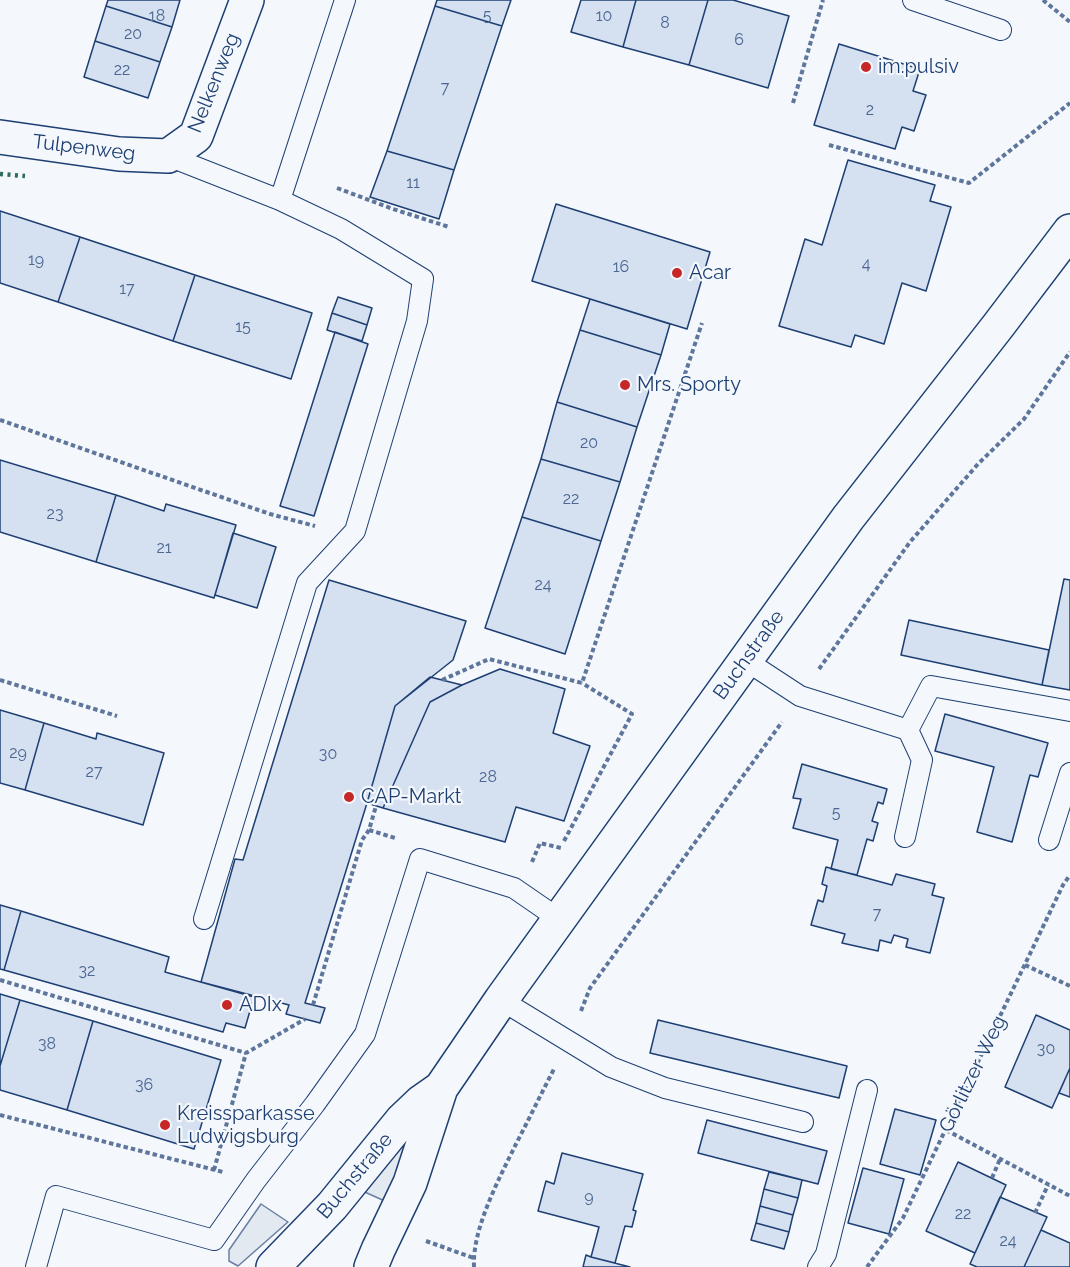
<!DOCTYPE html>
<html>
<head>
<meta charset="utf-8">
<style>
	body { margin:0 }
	canvas { display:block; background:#f4f7fb }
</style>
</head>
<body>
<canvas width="1070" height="1267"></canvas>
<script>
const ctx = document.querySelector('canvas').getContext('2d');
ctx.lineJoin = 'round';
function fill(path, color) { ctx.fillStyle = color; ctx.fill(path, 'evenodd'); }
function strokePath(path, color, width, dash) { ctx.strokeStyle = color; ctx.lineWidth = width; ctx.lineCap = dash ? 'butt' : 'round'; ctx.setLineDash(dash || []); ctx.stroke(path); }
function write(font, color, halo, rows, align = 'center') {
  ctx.font = font + ' Raleway,sans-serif'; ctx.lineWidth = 4.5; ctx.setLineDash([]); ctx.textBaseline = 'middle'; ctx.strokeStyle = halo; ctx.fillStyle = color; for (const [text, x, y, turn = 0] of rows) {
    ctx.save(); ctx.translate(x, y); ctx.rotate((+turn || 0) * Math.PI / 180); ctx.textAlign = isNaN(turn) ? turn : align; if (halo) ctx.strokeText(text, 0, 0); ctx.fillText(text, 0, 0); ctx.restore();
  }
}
const green = new Path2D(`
	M401,1132L416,1139L387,1202L358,1189Z
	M261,1204L288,1222L238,1266L229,1261V1250Z`);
const building = new Path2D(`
	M108,0H180L172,27L106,6Z
	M437,0H511L502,26L435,6Z
	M581,0H636L623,47L571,32Z
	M636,0H708L689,65L623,47Z
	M708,0H733L789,16L768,88L689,65Z
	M106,6L172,27L160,62L95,41Z
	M435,6L502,26L454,170L387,151Z
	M95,41L160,62L148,98L84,77Z
	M839,44L920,69L913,91L926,95L914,131L902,127L895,149L814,125Z
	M387,151L454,170L439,219L370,197Z
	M848,160L935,185L930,201L951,207L926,291L902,283L884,344L855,335L851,347L779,326L805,239L822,245Z
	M556,204L710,252L687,329L532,281Z
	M0,211L80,237L58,302L0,283Z
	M80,237L195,275L173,341L58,302Z
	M195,275L312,313L291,379L173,341Z
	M338,297L372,308L367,325L332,313Z
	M590,299L670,324L661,355L580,330Z
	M332,313L367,325L362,341L327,330Z
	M580,330L661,355L637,427L557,402Z
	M335,332L368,344L314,516L280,506Z
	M557,402L637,427L620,482L541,459Z
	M541,459L620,482L601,541L522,517Z
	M0,460L116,495L96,562L0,532Z
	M116,495L164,511L166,504L236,525L214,598L96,562Z
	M522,517L601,541L565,654L485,628Z
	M233,533L276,547L257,608L215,595Z
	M1064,579L1070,580V690L1042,685Z
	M329,580L466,621L453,660L395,706L367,803L305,1003L325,1008L320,1023L286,1014L289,1005L201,982L235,859L243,860Z
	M909,620L1049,650L1042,685L901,655Z
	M500,669L565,689L553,733L590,746L564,821L516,807L505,842L383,808L430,702L462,685Z
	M430,677L462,685L430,702L383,808L367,803L395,706Z
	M0,710L44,723L25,790L0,783Z
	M945,714L1048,743L1038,777L1030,775L1012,842L977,832L994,767L935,751Z
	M44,723L96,739L97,733L164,753L143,825L25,790Z
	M802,764L887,789L883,804L878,802L872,821L878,823L873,841L867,839L857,875L831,869L838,840L793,828L801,799L793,798Z
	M826,867L892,885L896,874L935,884L932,895L944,898L930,953L906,947L908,939L894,935L891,943L880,940L878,951L842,943L845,934L811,925L818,900L823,902L827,886L822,884Z
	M0,905L21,911L4,970L0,969Z
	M21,911L169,957L165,972L254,997L245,1028L226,1023L223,1032L4,970Z
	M0,994L20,1000L0,1066Z
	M20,1000L93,1021L67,1110L0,1090V1066Z
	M1036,1015L1070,1030V1068L1052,1108L1005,1087Z
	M658,1020L847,1066L839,1098L650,1053Z
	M93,1021L221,1060L194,1149L67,1110Z
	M1070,1068V1097L1059,1093Z
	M895,1109L936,1120L920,1175L880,1164Z
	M707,1120L827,1151L818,1184L698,1153Z
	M562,1153L643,1174L633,1210L636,1211L632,1227L625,1226L615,1263L591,1257L599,1227L538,1211L546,1181L554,1184Z
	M958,1162L1006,1185L975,1253L926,1231Z
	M863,1168L904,1179L889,1234L848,1223Z
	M769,1172L802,1180L798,1198L764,1189Z
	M764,1189L798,1198L793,1215L760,1206Z
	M1000,1197L1047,1217L1024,1267H977L970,1264Z
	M760,1206L793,1215L789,1232L756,1223Z
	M756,1223L789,1232L784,1249L751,1240Z
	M1041,1230L1070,1243V1267H1024Z
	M586,1255L591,1257L630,1267H583Z`);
const path = new Path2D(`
	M1043,0L1070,22
	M793,103L823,0
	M829,145L969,183L1070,103
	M337,188L393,209L449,227
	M0,420L270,514L315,526
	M819,669L910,542L978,464L1024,419L1070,352
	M0,680L117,716
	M442,680L489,659L582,683L702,323
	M369,830L395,838
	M564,841L632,714L582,683
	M532,862L540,843L561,848
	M1025,965L1070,986
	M0,980L246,1053
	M313,1005L362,840L369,830L376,806
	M581,1011L590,988L782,722
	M0,1115L223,1172
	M946,1130L1070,1196
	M214,1170L246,1053L305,1019
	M992,1178L1000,1159
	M1035,1213L1048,1185
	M426,1241L474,1258
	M474,1267C472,1229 499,1179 516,1144C529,1119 541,1094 554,1069
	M867,1267L903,1218L1063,885L1070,875`);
const service = new Path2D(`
	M913,0L1001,30
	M168,156L280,200L341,229L423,279L417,321L355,531L307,583L204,919
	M280,200L345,0
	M745,660L800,696L908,730L931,686L1070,711
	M905,837L922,760L908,730
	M1049,840L1070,773
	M501,1000L611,1067L665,1088L803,1122
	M36,1267L56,1196L214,1240L256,1180L315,1104L365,1034L420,859L514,888L559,919
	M818,1267L826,1254L867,1090`);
const minor = new Path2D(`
	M0,137L119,154L168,156L196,136L247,0
	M273,1267L332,1206L402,1120L421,1102L441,1088
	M371,1267L378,1250L410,1183L441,1088L501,1000L848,518L998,326L1070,231`);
const hedge = new Path2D(`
	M0,174L25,176`);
const markers = [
	[866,67,6,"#c62828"],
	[677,273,6,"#c62828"],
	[625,385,6,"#c62828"],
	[349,797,6,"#c62828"],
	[227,1005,6,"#c62828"],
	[165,1125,6,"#c62828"]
];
const numberNames = [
	["18",157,16],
	["5",487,16],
	["10",604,16],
	["8",665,23],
	["20",133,34],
	["6",739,40],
	["22",122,70],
	["7",445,88],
	["2",870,110],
	["11",413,183],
	["19",36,260],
	["4",866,264],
	["16",621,267],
	["17",127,289],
	["15",243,327],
	["20",589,443],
	["22",571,499],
	["23",55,514],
	["21",164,548],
	["24",543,585],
	["29",18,753],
	["30",328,754],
	["27",94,772],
	["28",488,777],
	["5",836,813],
	["7",877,914],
	["32",87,971],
	["38",47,1044],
	["30",1046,1049],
	["36",144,1085],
	["9",589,1197],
	["22",963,1214],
	["24",1008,1241]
];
const poiNames = [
	["im.pulsiv",878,67],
	["Acar",689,273],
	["Mrs. Sporty",637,385],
	["CAP-Markt",361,797],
	["ADIx",239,1005],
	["Kreissparkasse",177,1114],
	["Ludwigsburg",177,1137]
];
const streetNames = [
	["Nelkenweg",214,83,-68],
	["Tulpenweg",84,148,7],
	["Buchstraße",749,655,-54],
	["Görlitzer Weg",973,1074,-64],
	["Buchstraße",355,1176,-50]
];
fill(green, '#e3e9f0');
strokePath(green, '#687fa3', 1.5);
fill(building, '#d5e0f0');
strokePath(building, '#1d3f73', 1.5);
strokePath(service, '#1d3f73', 22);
strokePath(minor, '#1d3f73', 36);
strokePath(path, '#5e769c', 4, [4.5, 3]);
strokePath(service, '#f4f7fb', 20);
strokePath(minor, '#f4f7fb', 33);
strokePath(hedge, '#2c6c60', 4.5, [3, 4.5]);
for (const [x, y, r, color] of markers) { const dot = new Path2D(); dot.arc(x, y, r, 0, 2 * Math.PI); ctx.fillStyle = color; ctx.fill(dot); strokePath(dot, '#f4f7fb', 2); }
write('16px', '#4b6792', null, numberNames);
write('20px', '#1d3f73', '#f4f7fb', poiNames, 'left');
write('20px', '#1d3f73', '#f4f7fb', streetNames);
</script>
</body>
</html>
